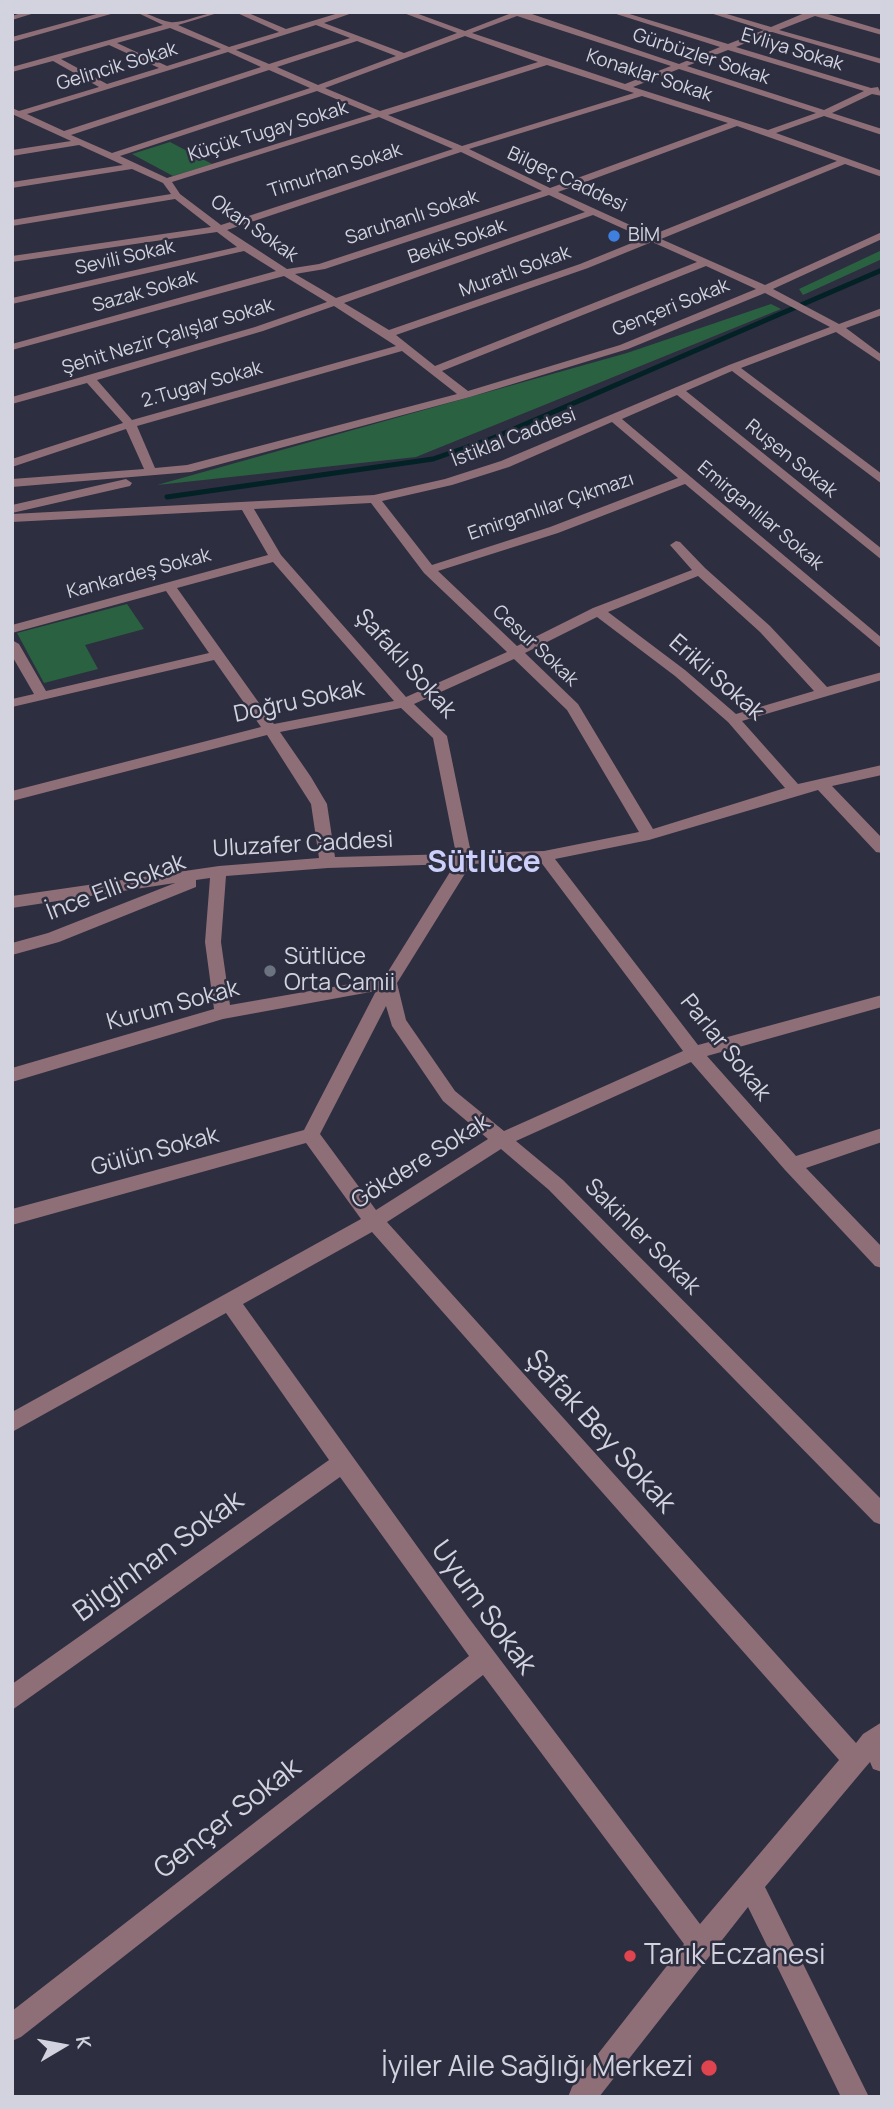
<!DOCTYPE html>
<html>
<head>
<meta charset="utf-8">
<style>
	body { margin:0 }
	#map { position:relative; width:894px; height:2109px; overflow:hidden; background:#2d2e40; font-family:Manrope,sans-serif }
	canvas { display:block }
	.frame { position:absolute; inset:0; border:14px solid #d2d3df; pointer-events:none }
	.north { position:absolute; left:28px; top:2011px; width:70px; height:70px; -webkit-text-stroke:5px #2d2e40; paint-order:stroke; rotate:80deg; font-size:19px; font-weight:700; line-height:28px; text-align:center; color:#d2d3df }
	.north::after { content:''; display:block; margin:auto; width:24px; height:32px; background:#d2d3df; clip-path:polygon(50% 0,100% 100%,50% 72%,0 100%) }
</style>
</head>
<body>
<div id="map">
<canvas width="894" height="2109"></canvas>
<div class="frame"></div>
<div class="north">K</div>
</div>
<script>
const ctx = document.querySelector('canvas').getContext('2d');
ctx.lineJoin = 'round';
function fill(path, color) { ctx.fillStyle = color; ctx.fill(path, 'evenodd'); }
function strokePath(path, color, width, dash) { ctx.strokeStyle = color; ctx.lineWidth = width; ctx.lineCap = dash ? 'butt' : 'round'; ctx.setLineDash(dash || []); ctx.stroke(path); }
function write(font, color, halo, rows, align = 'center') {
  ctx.font = font + ' Manrope,sans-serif'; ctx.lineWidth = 5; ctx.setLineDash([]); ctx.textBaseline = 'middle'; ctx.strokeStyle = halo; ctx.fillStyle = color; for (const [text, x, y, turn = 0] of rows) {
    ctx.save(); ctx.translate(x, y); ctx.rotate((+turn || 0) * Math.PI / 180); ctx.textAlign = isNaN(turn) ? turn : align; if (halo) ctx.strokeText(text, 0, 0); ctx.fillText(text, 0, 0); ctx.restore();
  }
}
const green = new Path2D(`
	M170,142L212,164L173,176L132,154Z
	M882,250V259L803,295L799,289Z
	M771,304L781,309L416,457L157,485L627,353Z
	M127,604L144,629L85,645L98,669L44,683L17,633Z`);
const stream = new Path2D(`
	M167,497L433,459L493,438L882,270`);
const minor = new Path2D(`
	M24,12H38L12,20V16Z
	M104,12H118L12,42V37Z
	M136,12C149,12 157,20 170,22C182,24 205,12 221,12L178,25L229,47L279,32L235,12H246L286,29L342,12H355L324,23L404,53L457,33L401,12H413L465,31L509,14L507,12H526L679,64L720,47L610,12H623L728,44L764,30L707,12H720L771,27L807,12H821L882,30V35L815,16L779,30L882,59V64L772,32L736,47L871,88L878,87L882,96L872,94L832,113L882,129V135L824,116L776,133L882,171V177L845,164L661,239L765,285L882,232V239L773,289L839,324L882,308V315L846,328L882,355V363L836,332L741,368L882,474V484L732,371L686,391L882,549V560L677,395L622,419L882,638V649L685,484L558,533L438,571L517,646L593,608L692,570L670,545L676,541L680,542L705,568L770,626L827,687L882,672V680L742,721L798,784L882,765V775L832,786L882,838V853L876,852L818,790L649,840L555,859L698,1045L882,995V1007L707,1056L796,1156L882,1128V1142L806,1168L882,1247V1268L875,1266L785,1170L691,1062L516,1141L563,1180L882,1500V1525L874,1522L549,1190L501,1149L387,1222L856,1743L863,1734L882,1722V1772L873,1769L870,1762L864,1769L765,1887L869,2097H841L748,1907L599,2097H568L572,2087L684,1944L483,1675L21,2037L12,2041V2011L469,1656L340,1477L12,1710V1684L329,1460L226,1313L12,1432V1412L361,1219L306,1143L12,1225V1209L304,1130L376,991L223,1019L12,1082V1068L214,1009L205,942L210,878L196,880V887L59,942L12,955V943L48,933L175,883L12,908V896L219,866L319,858L311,804L267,735L12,801V791L261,727L214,660L12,707V699L34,694L12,656V640L19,644L46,691L209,653L166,591L12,633V625L268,555L242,510L12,522V514L374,495L445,479L501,461L729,365L830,327L765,293L628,349L470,397L191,472L12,487V479L144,469L126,429L12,467V459L123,423L87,383L12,404V397L255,327L327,302L284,276L12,350V344L276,271L244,251L12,304V298L237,247L217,232L12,262V256L211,227L175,199L12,226V220L171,194L163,183L132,169L12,188V182L123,165L79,145L12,156V150L71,141L12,114V108L19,111L99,87L53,61L12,72V67L163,25ZM517,16L671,66L625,84L472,33ZM316,25L350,38L269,64L236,50ZM170,28L221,49L167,66L117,43ZM465,36L538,62L380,111L325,88ZM357,41L396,56L318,85L277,67ZM109,45L159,68L107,84L61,59ZM728,50L864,91L824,110L687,66ZM228,52L261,67L64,131L27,114ZM547,65L634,93L462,146L388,115ZM679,69L816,113L768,130L633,87ZM269,70L310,88L112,153L71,135ZM317,91L372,114L167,178L120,156ZM642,96L728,123L550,188L469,149ZM379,117L453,149L221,225L180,194L172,182ZM737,126L837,161L652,235L558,192ZM461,152L542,191L319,264L287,269L227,230ZM549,195L585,212L336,298L295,274L325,269ZM593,215L644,238L580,264L389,330L344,303ZM652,242L697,262L435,366L396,335L588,268ZM706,266L756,289L620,345L468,391L442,371ZM334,306L396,346L132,420L97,380L263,331ZM402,351L457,394L187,465L155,468L137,426ZM612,422L678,478L550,527L432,565L382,501L452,485L509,467ZM371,503L424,573L507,652L406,697L281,555L254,509ZM273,562L394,701L274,724L177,588ZM698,576L760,632L814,691L736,714L685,670L608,612ZM597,617L675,676L728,722L785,788L653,829L578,704L525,653ZM514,659L567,710L639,832L544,851L471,853L447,736L414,704ZM401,708L433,738L456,854L335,857L327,804L311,777L280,732ZM540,861L683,1051L504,1131L455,1091L406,1020L397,983L471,864ZM455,864L384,978L230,1005L221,942L226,876L328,868ZM386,1006L392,1026L443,1101L488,1139L376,1210L320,1134ZM372,1232L839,1760L700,1924L468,1617L243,1304Z
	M126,479L132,483L130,486L12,513V505Z`);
const markers = [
	[614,236,7,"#3f7fe0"],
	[270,971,7,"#6b7280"],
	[630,1956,7,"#e0444e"],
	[709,2068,9,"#e0444e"]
];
const farStreetnames = [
	["Evliya Sokak",792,50,17],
	["Gürbüzler Sokak",701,57,18],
	["Gelincik Sokak",117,67,-17],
	["Konaklar Sokak",649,76,18],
	["Küçük Tugay Sokak",268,132,-17],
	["Timurhan Sokak",335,171,-18],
	["Bilgeç Caddesi",567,180,25],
	["Saruhanlı Sokak",412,218,-18],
	["Okan Sokak",254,229,35],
	["Bekik Sokak",457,242,-19],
	["Sevili Sokak",125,258,-13],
	["Muratlı Sokak",515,272,-20],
	["Sazak Sokak",145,292,-16],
	["Gençeri Sokak",671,308,-22],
	["Şehit Nezir Çalışlar Sokak",168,337,-17],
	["2.Tugay Sokak",202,385,-16],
	["İstiklal Caddesi",514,438,-21],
	["Ruşen Sokak",791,459,39],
	["Emirganlılar Çıkmazı",551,507,-19],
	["Emirganlılar Sokak",760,516,40],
	["Kankardeş Sokak",139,574,-15],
	["Cesur Sokak",535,646,43]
];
const farPoinames = [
	["BİM",628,236]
];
const streetNames = [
	["Şafaklı Sokak",405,664,48],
	["Erikli Sokak",716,678,41],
	["Doğru Sokak",299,702,-12],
	["Uluzafer Caddesi",303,845,-3],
	["İnce Elli Sokak",116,888,-21],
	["Kurum Sokak",173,1006,-15],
	["Parlar Sokak",725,1048,51],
	["Gülün Sokak",155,1152,-15],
	["Gökdere Sokak",421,1162,-32],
	["Sakinler Sokak",642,1237,45]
];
const poiNames = [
	["Sütlüce",284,958],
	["Orta Camii",284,984]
];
const nearStreetnames = [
	["Şafak Bey Sokak",600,1432,48],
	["Bilginhan Sokak",159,1557,-36],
	["Uyum Sokak",483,1608,54],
	["Gençer Sokak",228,1819,-38]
];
const nearPoinames = [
	["Tarık Eczanesi",644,1956],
	["İyiler Aile Sağlığı Merkezi",693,2068,"right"]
];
const districtNames = [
	["Sütlüce",484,864]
];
fill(green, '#2a6241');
strokePath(stream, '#022226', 5);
fill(minor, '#8e6e77');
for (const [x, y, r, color] of markers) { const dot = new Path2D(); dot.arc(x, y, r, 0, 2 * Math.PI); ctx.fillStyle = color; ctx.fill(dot); strokePath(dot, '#2d2e40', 2.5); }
write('19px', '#d2d3df', '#2d2e40', farStreetnames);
write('19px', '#d2d3df', '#2d2e40', farPoinames, 'left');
write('23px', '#d2d3df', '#2d2e40', streetNames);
write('23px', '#d2d3df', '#2d2e40', poiNames, 'left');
write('28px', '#d2d3df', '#2d2e40', nearStreetnames);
write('28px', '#d2d3df', '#2d2e40', nearPoinames, 'left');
write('bold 30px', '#cdd0fb', '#2d2e40', districtNames);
</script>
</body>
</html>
